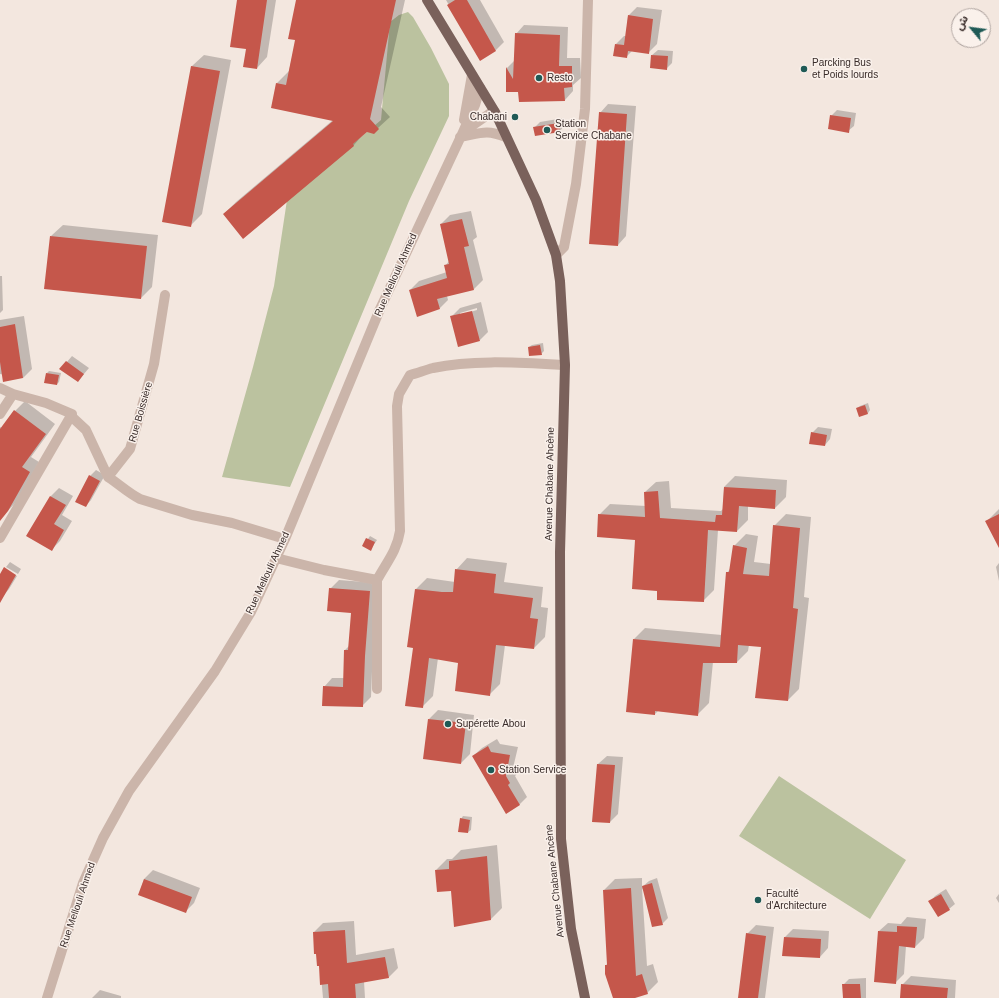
<!DOCTYPE html>
<html>
<head>
<meta charset="utf-8">
<style>
	body { margin:0 }
	#map { position:relative; width:999px; height:998px; overflow:hidden; background:#f3e7df; font-family:Arial,"Noto Sans Arabic",sans-serif }
	canvas { display:block }
	.north { position:absolute; left:951px; top:8px; width:40px; height:40px; box-sizing:border-box; background:#faf1eb; border:1px solid #ada29e; border-radius:50%; rotate:299deg; font-size:11px; font-weight:700; line-height:16px; text-align:center; color:#392c2a }
	.north::after { content:''; display:block; margin:auto; width:14px; height:18px; background:#1f5a56; clip-path:polygon(50% 0,100% 100%,50% 72%,0 100%) }
</style>
</head>
<body>
<div id="map">
<canvas width="999" height="998"></canvas>
<div class="north">ش</div>
</div>
<script>
const ctx = document.querySelector('canvas').getContext('2d');
ctx.lineJoin = 'round';
function fill(path, color) { ctx.fillStyle = color; ctx.fill(path, 'evenodd'); }
function strokePath(path, color, width, dash) { ctx.strokeStyle = color; ctx.lineWidth = width; ctx.lineCap = dash ? 'butt' : 'round'; ctx.setLineDash(dash || []); ctx.stroke(path); }
function write(font, color, halo, rows, align = 'center') {
  ctx.font = font + ' Arial,sans-serif'; ctx.lineWidth = 3; ctx.setLineDash([]); ctx.textBaseline = 'middle'; ctx.strokeStyle = halo; ctx.fillStyle = color; for (const [text, x, y, turn = 0] of rows) {
    ctx.save(); ctx.translate(x, y); ctx.rotate((+turn || 0) * Math.PI / 180); ctx.textAlign = isNaN(turn) ? turn : align; if (halo) ctx.strokeText(text, 0, 0); ctx.fillText(text, 0, 0); ctx.restore();
  }
}
const green = new Path2D(`
	M408,12L413,17L431,48L449,84V116L409,201L290,487L222,477L253,367L274,286L287,200L381,120L390,22L399,15Z
	M779,776L906,860L870,919L739,836Z`);
const shadow = new Path2D(`
	M238,0H276L267,57L257,68L247,49Z
	M297,0H405L381,107L390,117L378,128L366,131L354,145L244,237L224,214L236,202L333,120L272,107L277,83L289,71L296,40Z
	M446,0H480L504,42L496,50L480,60Z
	M637,7L662,10L657,44L648,53L632,51L626,57L616,44L624,36H626L628,16Z
	M524,25L568,27L567,58H580L581,78L573,85V91L565,100L519,91H507V68L515,60L516,34Z
	M658,50L673,51L672,63L667,68L652,55Z
	M204,55L231,60L202,214L190,226L192,66Z
	M608,104L636,106L626,236L618,245L600,113Z
	M837,110L856,113L854,126L848,131L831,116Z
	M564,118L565,125L560,131L534,128L540,122Z
	M471,211L477,237L473,240L483,280L474,289L447,296L448,300L440,308L410,290L419,281L447,272L446,265L449,261L441,224L450,215Z
	M63,225L158,235L152,287L141,298L51,236Z
	M0,276H2L3,310L0,313Z
	M481,302L488,332L480,340L451,317L460,308ZM477,308V310L460,315V313Z
	M24,316L32,369L23,378L0,374V320Z
	M543,343L544,351L541,354L529,347L532,345Z
	M72,356L89,368L78,381L61,369Z
	M49,371L61,373L59,382L57,384L47,373Z
	M25,401L55,424L31,457L39,462L18,500L3,516L0,514V427L2,428L15,411Z
	M868,403L870,410L868,413L860,416L857,408L860,406Z
	M818,427L832,429L830,439L825,445L812,433Z
	M96,470L105,475L91,500L86,506L90,476Z
	M735,476L787,480L786,497L775,508L748,506V520L737,531L718,530L714,590L703,601L658,590L636,539L599,515L610,504L646,506L645,492L656,482L669,481L671,508L721,511L723,509L724,487Z
	M59,488L73,496L62,515L72,521L60,541L51,550V496Z
	M999,509V546L986,522Z
	M786,514L811,517L804,597L809,598L799,689L788,700L762,646L749,645L748,651L737,662H713L709,703L698,714L658,711L655,714L634,639L645,628L722,635L727,573L730,569L734,546L746,534L758,536L754,562L771,564L774,526Z
	M370,536L377,540L371,549L363,546Z
	M467,558L507,563L504,582L543,587L541,607L548,608L545,637L534,648L505,645L500,684L489,695L459,662L438,658L433,696L422,707L414,647L416,589L427,578L455,582L456,570Z
	M10,562L21,569L18,574L6,567Z
	M999,563V581L996,567Z
	M5,569L17,576L9,589L4,595L0,593V576Z
	M339,580L378,583L373,646L371,697L362,706L324,687L332,678H344L345,650L349,646L352,612L330,589Z
	M438,710L474,715L470,754L461,763L429,719Z
	M497,739L500,744L518,747L513,768L517,774L515,776L527,797L519,805L473,756L482,748Z
	M607,756L623,757L618,814L610,822L598,764Z
	M463,816L472,817L471,830L468,832L461,819Z
	M497,845L502,908L491,919L452,890L436,870L447,859H452L461,850Z
	M153,870L200,888L194,903L185,912L139,894L144,879Z
	M642,878V887L649,881L657,878L668,918L662,924L642,888L647,966L653,964L658,982L647,993L632,998H614L606,965L608,963L604,890L615,879Z
	M946,889L955,904L949,909L930,902L935,896Z
	M999,894V903L996,898Z
	M907,917L926,919L924,938L915,947L906,946L904,974L895,983L879,931L888,923L901,924Z
	M354,921L356,955L394,948L398,968L389,977L364,981L365,998H323L320,965L314,932L323,923Z
	M756,925L774,927L765,998H739L747,934Z
	M793,929L829,931L828,948L820,957L785,937Z
	M911,976L956,980L955,998H901L902,985Z
	M866,978V998H844L843,985L849,979Z
	M100,990L121,996V998H92Z`);
const building = new Path2D(`
	M237,0H267L257,69L243,67L246,49L230,47Z
	M296,0H396L370,119L379,129L374,134L367,132L353,144L354,146L243,239L223,214L333,121L271,108L276,83L286,85L295,40L288,39Z
	M455,0H467L496,51L480,61L447,5Z
	M628,15L653,19L649,54L628,51L627,58L613,56L615,44L624,45Z
	M515,33L560,35L559,66H572V87L564,88L565,101L519,102L518,92H506V67L513,79Z
	M651,55L668,56L667,70L650,68Z
	M191,66L220,71L191,227L162,222Z
	M599,112L627,114L618,246L589,244Z
	M830,115L851,118L849,133L828,129Z
	M559,123L560,132L535,136L533,127Z
	M462,219L469,246L464,247L474,290L437,299L440,309L417,317L409,290L447,278L444,265L449,264L440,224Z
	M50,236L147,246L141,299L44,289Z
	M472,311L480,341L458,347L450,316Z
	M15,324L23,378L3,382L0,362V327Z
	M540,345L542,355L529,356L528,347Z
	M66,361L84,374L78,382L59,369Z
	M46,373L59,375L57,385L44,383Z
	M865,405L868,414L859,417L856,408Z
	M14,410L46,434L22,467L30,472L8,511L0,521V429Z
	M811,432L827,435L825,446L809,444Z
	M89,475L100,481L86,507L75,502Z
	M724,487L776,490L775,509L739,506L737,532L708,530L704,602L657,600V591L632,589L635,540L597,537L598,514L645,517L644,492L658,491L660,518L715,522L716,515H722Z
	M50,496L66,505L54,524L64,530L52,551L26,536Z
	M999,514V548L985,521Z
	M773,525L800,528L793,608L798,609L788,701L755,698L761,647L738,645L737,663H703L698,716L655,711V715L626,712L633,639L720,647L726,572H729L733,545L747,548L743,574L769,576Z
	M366,538L375,542L371,551L362,546Z
	M4,567L16,575L0,603V574Z
	M455,569L496,574L494,593L533,598L530,618L538,619L534,649L496,645L490,696L455,691L458,663L429,658L423,708L405,706L413,648L407,647L415,589L442,592H453Z
	M329,588L370,591L365,656L363,707L322,706L323,686L343,687L344,650H348L351,613L327,611Z
	M428,719L466,723L461,764L423,759Z
	M488,746L491,752L510,755L506,776L510,783L508,785L520,805L506,814L472,756Z
	M597,764L615,765L610,823L592,822Z
	M460,818L470,820L468,833L458,832Z
	M487,856L491,920L454,927L451,891L437,892L435,870L449,869V861Z
	M144,879L192,897L186,913L138,895Z
	M652,883L663,925L652,927L642,886Z
	M631,888L636,976L642,974L648,994L635,998H613L605,974V965H607L603,890Z
	M941,894L950,910L938,917L928,901Z
	M897,926L917,927L915,948L899,946L896,984L874,982L878,931L897,932Z
	M345,930L347,963L385,957L389,978L355,984L356,998H329L328,984L320,985L319,966H317L316,954H314L313,932Z
	M746,933L766,936L758,998H738Z
	M784,937L821,939L820,958L782,956Z
	M842,984H860L861,998H843Z
	M901,984L948,988L947,998H900Z`);
const minor = new Path2D(`
	M464,120L472,75
	M463,132L489,114L495,112
	M460,137C481,133 486,129 506,137
	M556,255L564,247L576,184L585,109L588,0
	M165,295L154,364L130,449L108,477C119,484 128,493 140,499L192,515L232,523L285,539
	M0,388L13,394L46,403L72,414V417L86,430L108,477
	M0,414L13,394
	M0,538L72,414
	M276,558L324,570L377,580C386,563 397,551 400,531L397,406L399,394L410,375C418,373 425,370 433,368C475,359 523,363 565,365
	M377,689V580
	M47,998L83,883L103,838L129,791L215,671L251,612L285,539L380,309L463,132L475,105L480,88`);
const major = new Path2D(`
	M427,0L495,112L536,200L556,255L560,281L565,365L560,552L561,839L571,929L585,998`);
const markers = [
	[804,69,4,"#1f5a56"],
	[539,78,4,"#1f5a56"],
	[515,117,4,"#1f5a56"],
	[547,130,4,"#1f5a56"],
	[448,724,4,"#1f5a56"],
	[491,770,4,"#1f5a56"],
	[758,900,4,"#1f5a56"]
];
const poiNames = [
	["Parcking Bus",812,63],
	["et Poids lourds",812,75],
	["Resto",547,78],
	["Chabani",507,117,"right"],
	["Station",555,124],
	["Service Chabane",555,136],
	["Supérette Abou",456,724],
	["Station Service",499,770],
	["Faculté",766,894],
	["d'Architecture",766,906]
];
const streetNames = [
	["Rue Mellouli Ahmed",396,275,-66],
	["Rue Boissière",141,412,-74],
	["Avenue Chabane Ahcène",550,484,-89],
	["Rue Mellouli Ahmed",268,573,-65],
	["Avenue Chabane Ahcène",555,881,-96],
	["Rue Mellouli Ahmed",78,905,-71]
];
fill(green, '#bbc29f');
fill(shadow, '#0003');
fill(building, '#c5574b');
strokePath(minor, '#cbb5aa', 10);
strokePath(major, '#7a615b', 10);
for (const [x, y, r, color] of markers) { const dot = new Path2D(); dot.arc(x, y, r, 0, 2 * Math.PI); ctx.fillStyle = color; ctx.fill(dot); strokePath(dot, '#faf1eb', 1.5); }
write('10px', '#392c2a', '#faf1eb', poiNames, 'left');
write('10px', '#392c2a', '#faf1eb', streetNames);
</script>
</body>
</html>
